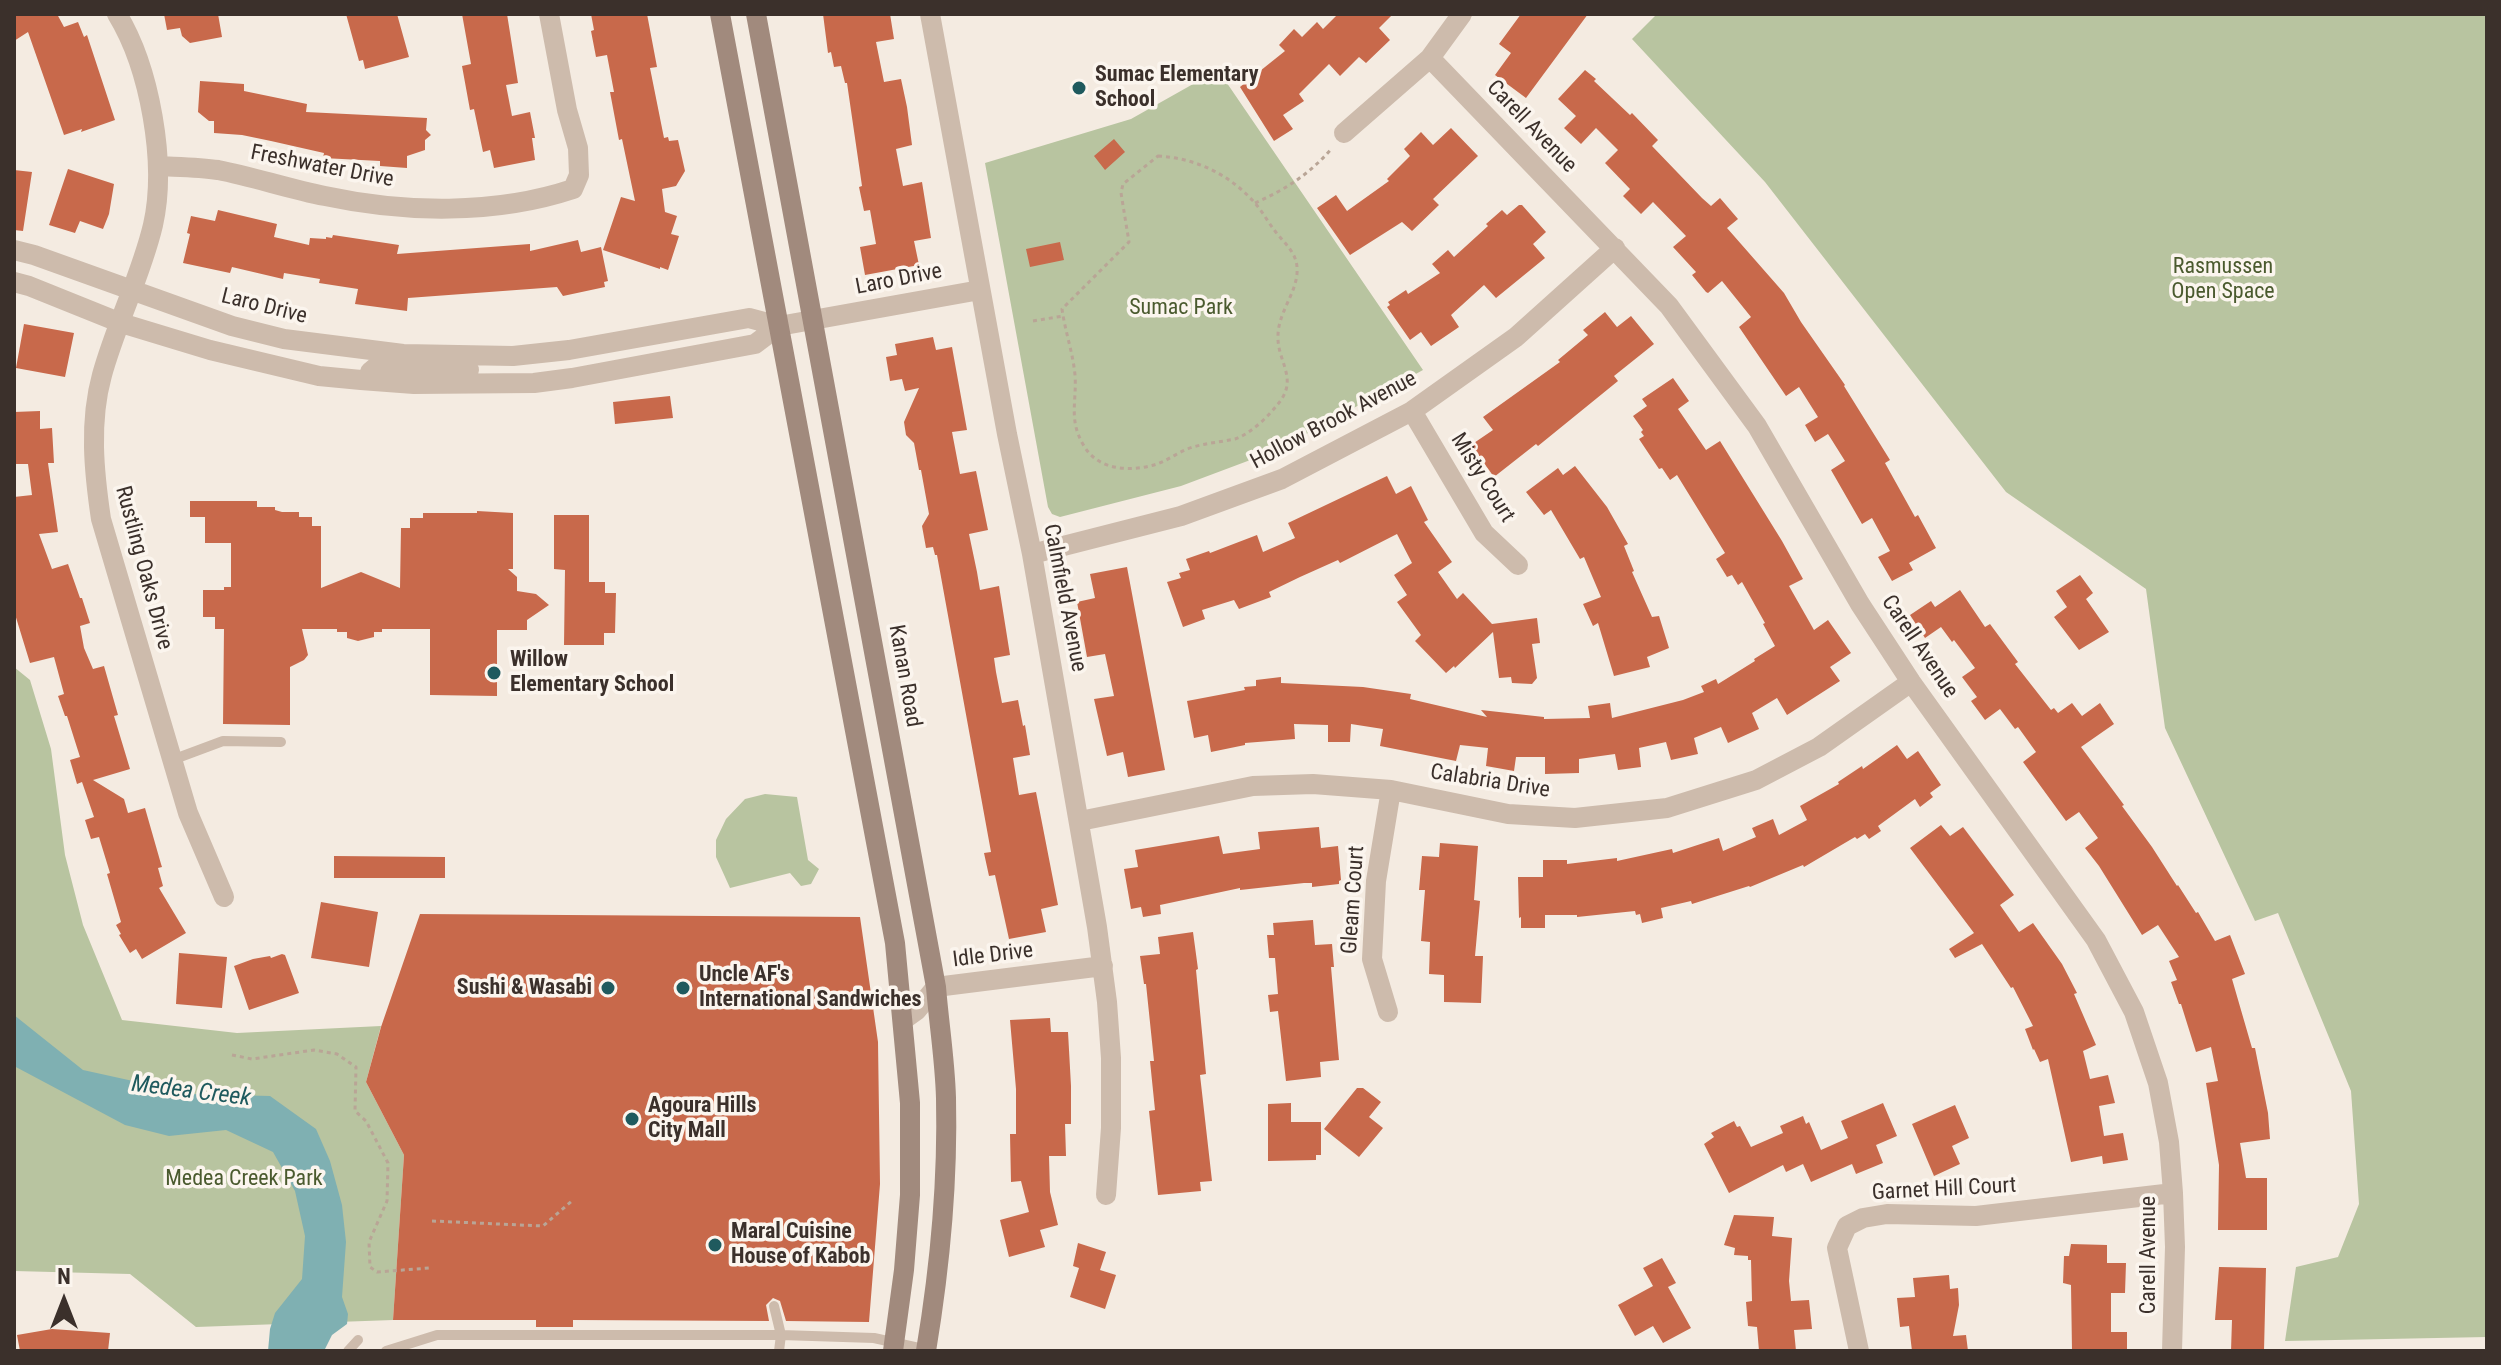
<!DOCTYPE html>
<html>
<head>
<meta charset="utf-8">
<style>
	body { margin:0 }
	#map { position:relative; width:2501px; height:1365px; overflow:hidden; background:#f4ebe1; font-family:"Roboto Condensed",sans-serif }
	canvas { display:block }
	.frame { position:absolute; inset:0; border:16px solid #3b302b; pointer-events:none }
	.north { position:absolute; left:24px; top:1261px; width:80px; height:80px; -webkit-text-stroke:6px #fbf5ee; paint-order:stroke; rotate:0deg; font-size:22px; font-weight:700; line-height:32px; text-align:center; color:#3b302b }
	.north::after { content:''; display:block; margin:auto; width:28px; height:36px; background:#3b302b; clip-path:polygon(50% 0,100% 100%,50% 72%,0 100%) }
</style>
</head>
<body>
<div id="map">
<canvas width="2501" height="1365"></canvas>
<div class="frame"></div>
<div class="north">N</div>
</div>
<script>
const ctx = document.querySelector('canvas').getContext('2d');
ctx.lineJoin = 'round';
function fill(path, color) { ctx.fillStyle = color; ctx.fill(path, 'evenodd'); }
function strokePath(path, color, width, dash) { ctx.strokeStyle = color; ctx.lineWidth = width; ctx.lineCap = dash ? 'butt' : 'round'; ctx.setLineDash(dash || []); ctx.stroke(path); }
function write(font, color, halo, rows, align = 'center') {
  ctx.font = font + ' "Roboto Condensed",sans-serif'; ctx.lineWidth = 7; ctx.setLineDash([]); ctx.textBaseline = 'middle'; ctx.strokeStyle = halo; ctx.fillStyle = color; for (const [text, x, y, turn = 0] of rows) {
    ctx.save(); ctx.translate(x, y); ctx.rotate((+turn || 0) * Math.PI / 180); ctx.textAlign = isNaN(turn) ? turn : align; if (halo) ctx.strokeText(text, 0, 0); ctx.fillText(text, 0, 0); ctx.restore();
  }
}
const green = new Path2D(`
	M1657,14H2487V1337L2285,1341L2296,1267L2338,1257L2359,1204L2351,1091L2278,913L2255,921L2165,728L2146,589L2006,492L1765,182L1632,39Z
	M1218,70L1423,370L1277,450L1181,486L1060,517L1052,514L1048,507L985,163L1131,119Z
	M14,667L30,680L51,749L65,855L83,925L122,1020L237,1033L381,1026L366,1082L404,1155L393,1320L196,1327L130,1274L14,1271Z
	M765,794L797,797L808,860L819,869L811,884L801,886L790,873L730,888L716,857V840L726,819L745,799Z`);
const water = new Path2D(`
	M14,1015L83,1070L192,1094L270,1096L316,1129L330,1161L342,1205L346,1242L342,1297L348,1314L347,1324L332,1335L324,1351H268L270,1329L275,1313L302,1279L305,1236L295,1191L273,1152L226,1130L169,1136L125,1125L14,1066Z`);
const building = new Path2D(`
	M14,14H57L64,27L78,22L84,37L87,35L115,120L81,132L82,129L64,135L28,32L14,41Z
	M164,14H218L222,37L190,43L182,36L180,28L167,30Z
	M346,14H397L409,57L365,69L363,60L359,61Z
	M462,14H507L518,83L506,85L512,116L530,112L535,138H532L535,160L494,168L490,150L483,152L474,109L470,110L462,66L471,64Z
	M591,14H647L657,67L650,68L664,138L668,137L669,141L678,140L685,171L676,186L662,189L665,212L677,216L671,234L679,236L668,270L660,267V269L603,250L621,197L635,201L622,139L619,140L610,92H614L607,55L596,57L591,31L594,30Z
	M823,14H890L894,39L876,42L884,82L901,79L907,107L912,145L896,149L903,186L922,182L931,238L914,241L919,265L865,275L860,247L876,244L870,210L864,211L859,187L862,186L847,83H845L841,66L834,67L831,52L828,53Z
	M1338,14H1393L1379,28L1390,40L1366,63L1359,57L1340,76L1329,64L1299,94L1304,101L1283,115L1293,129L1274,141L1240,87L1285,51L1279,45L1294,29L1302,37L1317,22L1323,29Z
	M1521,14H1588L1526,98L1495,75L1511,53L1499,44Z
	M1585,70L1596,79L1594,81L1630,115L1632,113L1658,140L1652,146L1702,198L1711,206L1720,198L1738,219L1727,228L1784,293L1801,322L1845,385L1844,386L1890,460L1885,463L1915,517L1918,515L1936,548L1909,563L1913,570L1892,581L1878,557L1890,551L1872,518L1862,524L1831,470L1845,461L1828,434L1815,442L1805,425L1818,417L1799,387L1786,396L1739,327L1751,317L1722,281L1708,293L1706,292L1692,275L1696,272L1673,247L1686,236L1653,202L1641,214L1623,196L1630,189L1605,163L1618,150L1596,128L1581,144L1564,128L1576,116L1558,99Z
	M200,81L244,84V91L307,104L306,112L427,118L426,130L431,135L425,140V150L407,156V168L380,166V161L323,158L324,153L271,141L242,135L214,133V121H209L198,112Z
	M1451,128L1478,156L1433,199L1439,205L1412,231L1402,222L1350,255L1317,208L1336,195L1347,211L1389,181L1387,179L1410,156L1404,149L1421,132L1433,145Z
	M1114,139L1125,152L1105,170L1094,156Z
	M68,169L114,184L109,214L103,229L80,221L75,233L49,225Z
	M14,170L32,172L23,231L14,230Z
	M1519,205H1522L1546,232L1533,244L1545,258L1496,298L1484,285L1451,315L1459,327L1431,346L1421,332L1410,340L1387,307L1390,305L1388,302L1406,290L1408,294L1440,273L1432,264L1448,250L1454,257L1488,226L1486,224L1502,210L1507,215Z
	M218,210L277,224L274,237L309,245L310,238L326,239V237L332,238L333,235L399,245L397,254L530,244V251L578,240L581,252L601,247L608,281L604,282L605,287L563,296L557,287L408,298L407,311L355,304L358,289L319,283L320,279L284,273L283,279L232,267L230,273L183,263L190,234L187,233L191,216L215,221Z
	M1060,242L1064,260L1030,267L1026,249Z
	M1605,312L1617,327L1631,316L1654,344L1614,376L1618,381L1538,446L1536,444L1494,477L1471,445L1493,430L1483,417L1560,362L1558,360L1588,335L1583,330Z
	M24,324L74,333L65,377L16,368Z
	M933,337L936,350L952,347L967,430L952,432L960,474L976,471L988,530L969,534L977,572L980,590L999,586L1010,655L994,658L996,672L1002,703L1018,700L1023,726L1025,725L1030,755L1013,758L1019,795L1036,792L1058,905L1041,909L1046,932L1009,939L995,875L989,876L984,853L991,852L937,555H935L933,547L926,548L922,526L929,514L921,470H919L914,443L906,435L904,422L919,388L905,391L902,379L890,381L886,357L897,355L895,344Z
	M1673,378L1689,401L1678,409L1706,450L1720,441L1782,541L1803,579L1789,586L1814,630L1828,620L1851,653L1830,667L1840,681L1787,715L1777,698L1752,713L1759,729L1728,743L1721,727L1694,738L1698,754L1671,760L1666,742L1639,748L1641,767L1618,770L1615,754L1579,759V773L1545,774V757H1516L1514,771L1486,766L1488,748L1460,745L1456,761L1380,746L1383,729L1351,724L1350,742H1328V725L1294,724L1295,739L1245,743V745L1211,752L1208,735L1194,738L1187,701L1245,690L1244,687L1256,686V680L1281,677V683L1363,687L1411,694L1410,699L1487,717L1481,710L1544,717V719L1590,718L1588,706L1610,703L1612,718L1683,700L1704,692L1701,686L1716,679L1718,684L1755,661L1754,659L1775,646L1763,624L1765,623L1742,582L1738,585L1732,575L1727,577L1716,559L1725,553L1677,475L1670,480L1662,468L1659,469L1639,439L1644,436L1641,432L1643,430L1633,416L1647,406L1642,399Z
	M670,396L673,418L615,424L613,402Z
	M40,411V429L52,428L54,463H48L58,532L39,534L52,569L68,564L80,598H82L90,623L80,626L84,648L93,669L104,666L118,715L114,716L130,769L93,780L124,799L128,813L145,808L161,864L162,867L158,868L163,886L159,888L186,933L142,959L136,949L130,953L119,935L121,934L116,925L121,922L107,874L110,873L99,837L91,839L85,820L94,817L82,782L77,784L70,760L80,757L67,716H65L58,696L64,694L54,657L30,663L14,611V497L32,495L28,464H14V412Z
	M1575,466L1607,507L1628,544L1624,546L1634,571L1632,572L1652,617L1659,616L1669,648L1647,657L1650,667L1614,676L1598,623L1593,626L1583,604L1601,597L1584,557L1580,559L1551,510L1544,515L1526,492L1558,468L1563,475Z
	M1387,476L1396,494L1411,486L1428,520L1424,522L1452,562L1438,572L1457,599L1463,593L1492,624L1537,618L1540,643L1532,644L1537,678L1532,684L1512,683L1511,677L1499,678L1493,632L1455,668L1454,666L1446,673L1415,641L1421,635L1397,602L1407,595L1394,575L1412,563L1397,534L1340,563L1338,560L1300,577L1269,592L1271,597L1239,609L1234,600L1202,610L1205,619L1183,627L1167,582L1181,578L1179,573L1190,570L1186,559L1209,551L1210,553L1257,535L1263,552L1295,538L1288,523Z
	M190,501H257V507H275V510L282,512H299V517H312V526H321V588L361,572L400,588L401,528H410V518H423V513H477V511L513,513V569H508L517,577V591L536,594L549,605L527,620V630H497V696L430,695V629H382V632H374V637L358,641L347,638V632H337V629H302L308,655L304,660L290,667V725L223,724L224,629H215V617H203V590H224V587H231V543H205V517H190Z
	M554,515H589V582H605V593H616L615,633H604V645H564L565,570L554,569Z
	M1127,567L1165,770L1128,777L1123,752L1107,756L1094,699L1114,696L1105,654L1087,657L1077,602L1095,598L1090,574Z
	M2080,575L2093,593L2086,599L2109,632L2079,650L2054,617L2067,607L2056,591Z
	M1960,590L1985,627L1990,624L2018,662L2015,664L2051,710L2054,708L2058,713L2072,703L2082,716L2100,703L2114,724L2081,747L2124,805L2122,806L2152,847L2177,886L2178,885L2196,913L2198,912L2215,941L2230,935L2245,974L2232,979L2252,1048H2255L2268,1113L2270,1139L2240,1143L2246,1178H2267V1230H2218L2219,1165L2206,1083L2218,1081L2211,1047L2196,1052L2181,1004H2179L2171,982L2177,980L2169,961L2179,957L2158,925L2142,935L2099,866L2085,848L2098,838L2079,812L2066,821L2023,762L2036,752L2018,727L2015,729L2000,709L1985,720L1971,701L1977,697L1962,677L1975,668L1954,640L1952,642L1941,627L1925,638L1910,615L1931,601L1935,607Z
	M1897,745L1907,759L1918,751L1941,785L1930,793L1933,797L1920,807L1915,799L1878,826L1881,831L1869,839L1865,834L1857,839L1855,837L1804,867L1803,865L1750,887L1749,886L1692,904L1691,901L1661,908L1663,918L1642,923L1640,914L1636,915L1635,911L1577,917V915H1545V928H1521V917L1519,918L1518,877H1543V860H1567V864L1617,858V861L1672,849L1673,853L1719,838L1723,851L1756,837L1752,828L1773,819L1779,835L1807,820L1800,806L1839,784L1838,782L1862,766L1863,769Z
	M1941,825L1950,836L1963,827L2014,895L2000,905L2019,932L2033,923L2062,964L2077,993L2074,994L2096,1045L2083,1051L2090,1079L2108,1075L2115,1103L2099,1106L2104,1136L2123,1133L2128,1160L2103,1164L2102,1156L2071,1162L2048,1059L2040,1062L2034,1049L2033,1050L2025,1029L2033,1026L2013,987L2011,988L1982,944L1955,958L1949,949L1974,933L1910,848Z
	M1319,827L1321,848L1338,846L1341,880L1339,881V884L1312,887V883H1304L1240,890V888L1160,905L1161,914L1143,917L1141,907L1131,909L1124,869L1138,867L1135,850L1219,836L1223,854L1260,849L1258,832Z
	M1440,843L1478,846L1474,900L1480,901L1475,956H1483L1481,1003L1444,1002V975L1429,974L1430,942L1421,941L1425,890H1419L1422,856L1439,857Z
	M334,856L445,857V878H334Z
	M321,902L378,912L369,967L311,958Z
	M420,914L860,917L878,1042L880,1184L869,1322L786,1321L780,1301L773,1298L766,1305L769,1321L573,1320V1327H536V1320H393L404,1155L366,1082L381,1027Z
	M1313,920L1315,945L1332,944L1334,967H1331L1339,1060L1320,1062L1321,1077L1286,1081L1278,1011L1270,1012L1268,995L1278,994L1275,958H1269L1267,935H1274L1273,923Z
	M1193,932L1198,969L1196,970L1206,1074L1200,1075L1212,1181L1200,1182L1201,1191L1158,1195L1149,1111L1155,1110L1150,1061H1154L1146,984H1144L1140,956L1160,954L1158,937Z
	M179,953L227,957L222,1008L176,1004Z
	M282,954L285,955L299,993L249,1010L234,966L253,959L270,956L271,958Z
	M1050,1018L1051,1032H1068L1071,1086V1124H1065L1066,1156H1049L1050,1192L1058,1225L1040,1230L1045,1247L1009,1257L1000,1220L1029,1212L1021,1181L1011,1182L1010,1134H1016V1089L1010,1020Z
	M1357,1088H1363L1381,1102L1369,1117L1383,1128L1359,1157L1324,1129Z
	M1291,1103V1122H1321V1155H1316V1160L1268,1161V1104Z
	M1883,1103L1897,1136L1876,1145L1883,1163L1856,1174L1852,1164L1811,1182L1803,1164L1786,1172L1783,1165L1729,1193L1704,1144L1714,1137L1711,1133L1734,1121L1737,1127L1740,1126L1751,1147L1783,1133L1780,1126L1803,1116L1806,1124L1809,1122L1821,1150L1848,1138L1841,1121Z
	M1955,1105L1969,1138L1952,1146L1960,1164L1934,1176L1912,1124Z
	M1734,1215L1774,1217L1772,1236L1792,1238L1789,1281L1791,1301L1809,1300L1812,1329L1794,1330L1796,1351H1759L1757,1327L1748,1326L1746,1302L1752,1301L1751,1260H1748V1256L1734,1255L1735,1248L1724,1245Z
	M1078,1243L1106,1252L1100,1270L1116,1275L1105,1309L1070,1297L1079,1268L1073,1266Z
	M2071,1244L2107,1245V1263H2126L2125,1293H2111V1332H2127V1351H2072L2071,1285L2063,1283L2064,1256H2069Z
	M1662,1258L1676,1283L1668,1287L1691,1328L1663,1343L1653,1326L1635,1336L1618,1305L1653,1286L1643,1268Z
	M2219,1267L2266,1268L2264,1351H2231L2232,1320H2215Z
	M1949,1275L1950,1289L1958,1288L1959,1305L1953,1336L1966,1335L1968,1351H1912L1909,1326L1900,1327L1897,1298L1915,1297L1913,1278Z
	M52,1329L110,1333L108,1351H20L17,1335Z`);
const path = new Path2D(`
	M1158,156C1195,158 1229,174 1254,202C1262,211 1268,222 1275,231C1284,243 1296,252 1297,267C1299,291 1278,311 1278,336C1277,360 1297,377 1281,400C1271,414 1251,434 1235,439C1221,442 1207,443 1193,447C1179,451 1168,461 1154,465C1129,472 1098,470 1084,446C1068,420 1077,401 1075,375C1073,353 1065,331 1062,309L1129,242L1121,193L1123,184Z
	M1255,203C1285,190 1311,173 1332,148
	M1033,321L1063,316
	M232,1055L252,1059L314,1050L337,1054L356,1067L355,1111L366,1121L388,1163L387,1201L369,1242L370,1267L377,1272L429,1268
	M432,1221L543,1226L573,1200`);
const service = new Path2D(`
	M172,760L223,741L281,742
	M774,1306L781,1335L779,1351
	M348,1351L358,1340
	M386,1351L437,1335H781L874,1338L928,1350`);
const minor = new Path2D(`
	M117,14C150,68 167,163 153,225C141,276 116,324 102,375C89,422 94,472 101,519L188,813L224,897
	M930,14L1007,434L1032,554L1097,927L1107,1002L1111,1058V1128L1106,1195
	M1430,58L1669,306L1757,426L1860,604L1911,682L2096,940L2134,1012L2158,1083L2169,1142L2173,1193L2175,1247L2172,1351
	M1344,133L1430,58L1462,14
	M158,166C177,167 199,167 218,170C254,177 289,189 325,196C404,213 495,215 573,189L579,175L578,148L567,110L549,14
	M14,250L34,255L232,326L284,339L403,354L513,356L569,350L749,318L779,326L980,290
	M14,282L29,286L121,323L210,350L319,376L361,380L414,384L534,383L572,378L755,344L779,326
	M370,372L376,367L469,370
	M1412,411L1484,533L1518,565
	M1032,554L1181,516L1282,479L1412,411L1516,337L1615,248
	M1080,821L1253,786L1313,784L1391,790L1508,814L1575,818L1667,808L1756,780L1819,747L1911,682
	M1388,1012L1372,959L1376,881L1391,790
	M903,1020L917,1010L936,987L1103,966
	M1859,1351L1837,1248L1847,1226L1863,1218L1887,1214L1976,1216L2173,1193`);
const secondary = new Path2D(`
	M720,14L895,943L910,1103V1195L904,1270L893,1351
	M756,14L936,987C939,1024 945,1061 946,1098C948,1184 940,1267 926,1351`);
const markers = [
	[1079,88,8,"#1f5a5e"],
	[494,673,8,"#1f5a5e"],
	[608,988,8,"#1f5a5e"],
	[683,988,8,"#1f5a5e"],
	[632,1119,8,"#1f5a5e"],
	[715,1245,8,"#1f5a5e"]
];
const poiNames = [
	["Sumac Elementary",1095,75],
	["School",1095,100],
	["Willow",510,660],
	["Elementary School",510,685],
	["Uncle AF's",699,975],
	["International Sandwiches",699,1000],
	["Sushi & Wasabi",592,988,"right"],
	["Agoura Hills",648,1106],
	["City Mall",648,1131],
	["Maral Cuisine",731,1232],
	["House of Kabob",731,1257]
];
const streetNames = [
	["Carell Avenue",1531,127,46],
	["Freshwater Drive",322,167,11],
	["Laro Drive",899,280,-11],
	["Laro Drive",264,307,14],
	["Hollow Brook Avenue",1334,421,-28],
	["Misty Court",1482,478,58],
	["Rustling Oaks Drive",143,568,75],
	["Calmfield Avenue",1064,598,79],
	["Carell Avenue",1919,647,56],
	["Kanan Road",904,676,80],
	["Calabria Drive",1490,782,9],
	["Gleam Court",1354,900,-86],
	["Idle Drive",993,956,-7],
	["Garnet Hill Court",1944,1190,-3],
	["Carell Avenue",2149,1255,-90]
];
const parkNames = [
	["Rasmussen",2223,267],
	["Open Space",2223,292],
	["Sumac Park",1181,308],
	["Medea Creek Park",244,1179]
];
const waterNames = [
	["Medea Creek",191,1092,7]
];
fill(green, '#b8c4a0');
fill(water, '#7fb0b2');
fill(building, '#c8694b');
strokePath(path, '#b9a596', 3, [4, 4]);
strokePath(service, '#cdbbac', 10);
strokePath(minor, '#cdbbac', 20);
strokePath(secondary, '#a18a7d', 20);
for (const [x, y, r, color] of markers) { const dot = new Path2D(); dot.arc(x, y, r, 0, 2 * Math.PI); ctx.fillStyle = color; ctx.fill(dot); strokePath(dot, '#fbf5ee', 3); }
write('bold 22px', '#3b302b', '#fbf5ee', poiNames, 'left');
write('22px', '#3b302b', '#fbf5ee', streetNames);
write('22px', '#4a5a2e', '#fbf5ee', parkNames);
write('italic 24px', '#1f5a5e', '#fbf5ee', waterNames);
</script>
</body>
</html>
